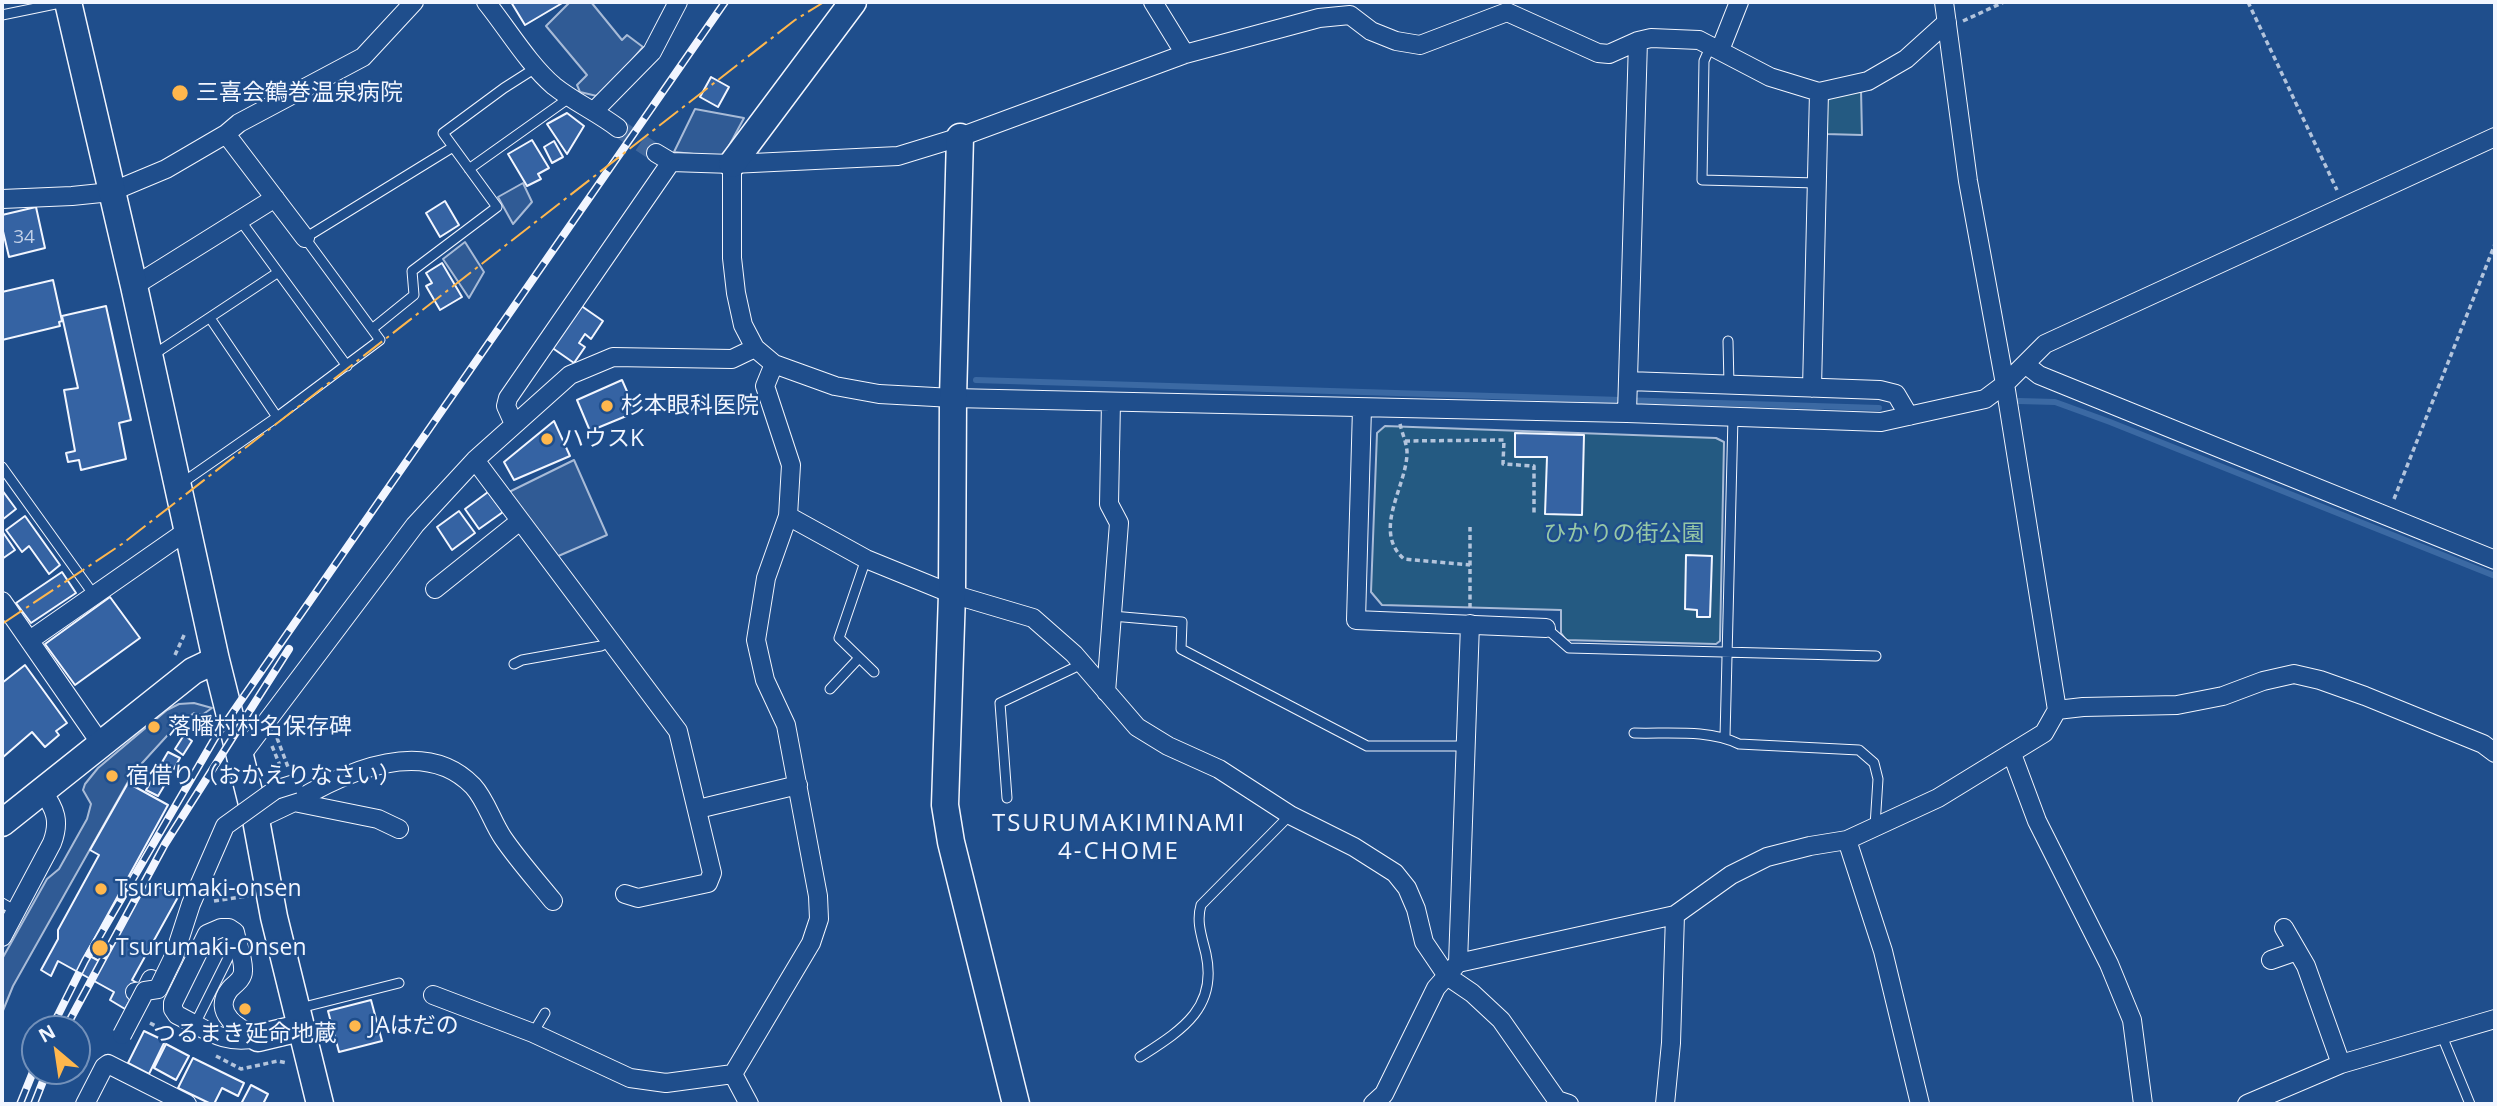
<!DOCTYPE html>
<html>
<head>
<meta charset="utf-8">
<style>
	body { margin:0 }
	#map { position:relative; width:2497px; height:1106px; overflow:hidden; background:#1f4e8c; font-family:"Open Sans",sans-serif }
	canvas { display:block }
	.frame { position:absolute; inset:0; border:4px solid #f2f6ff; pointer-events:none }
	.north { position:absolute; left:21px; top:1015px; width:70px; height:70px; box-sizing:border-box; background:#1f4e8c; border:2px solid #7391ba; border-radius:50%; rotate:331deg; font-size:19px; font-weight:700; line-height:28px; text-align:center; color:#f2f6ff }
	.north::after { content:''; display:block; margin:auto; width:24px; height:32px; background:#ffb74d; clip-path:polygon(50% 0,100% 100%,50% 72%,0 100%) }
</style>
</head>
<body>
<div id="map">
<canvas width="2497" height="1106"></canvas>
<div class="frame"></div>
<div class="north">N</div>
</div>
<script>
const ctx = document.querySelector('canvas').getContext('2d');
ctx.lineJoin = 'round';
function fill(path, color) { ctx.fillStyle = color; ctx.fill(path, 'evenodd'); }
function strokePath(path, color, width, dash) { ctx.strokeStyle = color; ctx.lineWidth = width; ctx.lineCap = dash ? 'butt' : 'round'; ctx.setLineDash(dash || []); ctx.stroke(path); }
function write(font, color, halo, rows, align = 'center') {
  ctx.font = font + ' "Open Sans","Noto Sans JP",sans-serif'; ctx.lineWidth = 5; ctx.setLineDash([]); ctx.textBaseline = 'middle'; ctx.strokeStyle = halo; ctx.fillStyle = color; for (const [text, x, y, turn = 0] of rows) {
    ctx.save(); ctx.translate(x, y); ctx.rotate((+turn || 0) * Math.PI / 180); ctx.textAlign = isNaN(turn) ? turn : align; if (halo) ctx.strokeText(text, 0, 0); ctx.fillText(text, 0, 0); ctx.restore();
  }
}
const green = new Path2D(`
	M1861,89L1862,135L1825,134L1826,102L1834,94Z
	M1385,426L1716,438L1724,442L1720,641L1716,644L1566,640L1561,633V610L1382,605L1371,592L1377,433Z`);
const parking = new Path2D(`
	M570,2H591L622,40L627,35L643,47L601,97L580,92L577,85L587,75L546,26Z
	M695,109L744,118L723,157L674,152Z
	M523,183L532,202L513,224L498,197Z
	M465,242L484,272L469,298L443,259Z
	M574,460L607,535L556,557L507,493Z
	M194,703L212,708L202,715L194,713L176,726L133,773L13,986L2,1013V959L47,879L59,869L87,819L91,804L83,790L85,784L98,768L167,710L179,704Z`);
const stream = new Path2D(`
	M976,380L1879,408
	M2019,401L2055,402L2110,422L2495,576`);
const building = new Path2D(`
	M511,2H564L525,25Z
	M711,77L729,87L718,107L700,97Z
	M567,113L584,126L567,154L547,124Z
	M532,140L549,168L538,174L541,179L527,186L508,154Z
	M554,141L563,157L552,163L544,147Z
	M445,201L459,225L440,237L426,213Z
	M36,207L45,248L9,257L2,227V215Z
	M442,263L462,297L440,310L426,286L432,283L426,273Z
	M53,280L62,321L59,322L60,326L2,340V292Z
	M580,305L603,321L591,339L585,334L579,343L585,347L574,363L551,347Z
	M106,306L131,420L119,423L126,459L81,470L79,460L68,462L66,453L75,451L64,390L78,388L62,316Z
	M622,380L636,412L590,431L577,400Z
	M554,421L570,456L514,480L504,462Z
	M1515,433L1584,435L1582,515L1545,514L1547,457H1515Z
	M2,490L16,509L2,520Z
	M488,492L503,512L479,529L465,509Z
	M459,511L475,533L452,550L437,527Z
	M25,516L60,565L49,574L29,546L22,552L6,530Z
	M2,531L15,550L2,559Z
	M1686,555L1712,556L1710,617H1697V610L1685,609Z
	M62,572L76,593L31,623L16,603Z
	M110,597L140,638L75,685L45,644Z
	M25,665L67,723L56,731L59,735L45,747L32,732L2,758V683Z
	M184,735L192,741L183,755L175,749Z
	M168,752L180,758L166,783L154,776Z
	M152,780L164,786L158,796L146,790Z
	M128,783L168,805L86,954L103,963L148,881L178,897L132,980L139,984L125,1009L110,1000L114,992L58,961L51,976L41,970L58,939V930L99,855L90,850Z
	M371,1000L382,1041L339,1052L328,1011Z
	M144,1031L165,1041L149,1074L128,1063Z
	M166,1044L189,1056L176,1080L154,1068Z
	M193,1058L244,1083L238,1096L222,1088L214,1104H211L178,1088Z
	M251,1085L268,1094L263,1104H241Z`);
const streetTunnel = new Path2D(`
	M618,128L656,153`);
const path = new Path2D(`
	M2248,2L2337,190
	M1963,21L2004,2
	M1400,424C1402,433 1406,441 1407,451C1408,485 1371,530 1404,559L1470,565
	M1405,441L1504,440L1503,464L1534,466V516
	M2394,499L2495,244
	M1470,608V527
	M175,655L185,633
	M277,738L288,767
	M272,746L281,768
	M214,901L248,896
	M150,1023L165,1031
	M216,1056L241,1069L278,1061L287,1063`);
const lane = new Path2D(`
	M2,15L65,2
	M1711,45L1704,61L1702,180L1817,183
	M469,169L569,98
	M240,220L347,366
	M210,318L277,417
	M372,329L414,295L412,271L497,207L443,133L504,88L537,67
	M1728,341L1729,385
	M153,355L277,273
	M2,467L94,595
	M182,483L277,417L380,340L305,238L453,147
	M866,559L839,638L874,672
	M1112,616L1182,622L1181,649L1367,746H1465
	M1546,628L1569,648L1876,656
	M514,664L522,660L601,646L611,641
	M830,689L859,658
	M1634,733C1668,734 1708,729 1739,744L1859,750L1874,763L1878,779L1875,826
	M1725,737L1733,417
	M1007,798L1000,703L1082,664
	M2,903L16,911
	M300,1008L399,983
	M195,1024L236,942
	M533,1033L545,1013
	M2442,1036L2470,1104
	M1140,1057C1180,1031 1218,1009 1206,954C1202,937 1196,922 1201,905L1290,815`);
const street = new Path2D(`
	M486,2C507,28 529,65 554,86C574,102 597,112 618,128
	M1153,2L1185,54
	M1720,50L1739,2
	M595,110L652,52L678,2
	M226,134L305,238
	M656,153L671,162L732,164L898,156L960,137L1185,54L1319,18L1350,15L1371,31L1396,41L1420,45L1507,12L1598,53L1609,54L1638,41L1651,38L1699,40L1770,77L1819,92L1868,81L1906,59L1947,22
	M732,164V258L736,293L743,325L755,348L774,364L835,386L879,394L953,398L1627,413L1881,422L1985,399L2005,384L2045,344L2495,137
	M2,199L72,196L111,192L166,169L226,134L239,123L363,57L414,2
	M134,286L275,198
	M2025,364L2039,375L2495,560
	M1628,381L1880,390L1896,394L1909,416
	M1812,388L1819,92
	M1362,408L1356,620L1546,628
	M1627,413L1638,41
	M514,424L506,406L508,398L671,162
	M475,460L678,731L712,873L708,883L638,898L625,894
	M788,516L866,559L952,594L1033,618L1074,654L1137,727L1168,746L1219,769L1290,815L1354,847L1395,873L1407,888L1416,909L1424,942L1447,976L1472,993L1501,1020L1557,1100L1569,1104
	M435,589L520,521
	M2,601L101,744
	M30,640L188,530
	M1106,692L1119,523L1109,504L1111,402
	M2057,710L2083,707L2177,705L2223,696L2263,681L2294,674L2320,680L2365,696L2483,744L2495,753
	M2012,754L2037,821L2109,964L2132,1020L2143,1104
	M240,757L415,525L475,460L570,375L613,357L732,359L755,348
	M294,802C343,773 424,735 473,786C486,800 492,822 503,838C518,860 536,880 553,901
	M698,809L798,785
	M256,820L294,802L378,819L399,829
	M1847,840L1883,951L1920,1104
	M221,928H229L235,932C237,943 244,960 243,971C243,979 235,984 230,989C211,1013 239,1029 258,1038C222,1045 208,1030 177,1015L173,1009V1003L207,934Z
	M2284,928L2306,966L2341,1064
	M2,937L52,843C60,822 56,809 42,791
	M2271,960L2297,951
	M1458,963L1470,624
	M135,992L145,991L151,979
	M433,995L533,1033L630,1078L666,1083L733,1074
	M733,1074L811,943L819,919L818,896L786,725L765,680L756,640L766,578L788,516L791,465L765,386L774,364
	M733,1074L749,1104
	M85,1104L104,1067L108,1064L187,1104
	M1373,1104L1384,1094L1436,988L1458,963L1675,915
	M1665,1104L1671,1043L1675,915L1731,875L1767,857L1810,846L1847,840L1938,798L2044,733L2057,710L2005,384L1968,181L1944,2
	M2247,1104L2341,1064L2495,1019`);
const secondary = new Path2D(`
	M68,2L134,286L216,660L256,820L274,917L320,1104
	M960,137L953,398L952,594L945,805L951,842L1016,1104
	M732,164L853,2
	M2,823L193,671L216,660
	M258,1038L300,1028`);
const rail = new Path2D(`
	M51,1029L85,961L215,738L725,2
	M65,1029L165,844L289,649
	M20,1104L35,1067
	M34,1104L47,1071`);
const streetBridge = new Path2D(`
	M122,1035L145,991L158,989L174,956L191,904L225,826L275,790L294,784`);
const power = new Path2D(`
	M2,624L122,544L795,20L824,2`);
const markers = [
	[180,93,9,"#ffb74d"],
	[607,406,7,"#ffb74d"],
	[547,439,7,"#ffb74d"],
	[154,727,7,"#ffb74d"],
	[112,776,7,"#ffb74d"],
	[101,889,7,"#ffb74d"],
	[100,948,9,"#ffb74d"],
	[245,1009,7,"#ffb74d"],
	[355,1026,7,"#ffb74d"]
];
const numberNames = [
	["34",24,238]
];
const poiNames = [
	["三喜会鶴巻温泉病院",196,93],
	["杉本眼科医院",621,406],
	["ハウスK",561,439],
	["落幡村村名保存碑",168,727],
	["宿借り（おかえりなさい）",126,776],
	["Tsurumaki-onsen",115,889],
	["Tsurumaki-Onsen",116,948],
	["JAはだの",369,1026],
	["つるまき延命地蔵",245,1034,"center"]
];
const parkNames = [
	["ひかりの街公園",1624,534]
];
const neighbourhoodNames = [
	["TSURUMAKIMINAMI",1119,824],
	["4-CHOME",1119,852]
];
fill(green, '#245a82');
strokePath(green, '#a8bbd7', 2);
fill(parking, '#305b95');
strokePath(parking, '#a8bbd7', 2);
strokePath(stream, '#3b69a3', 6);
fill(building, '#3563a3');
strokePath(building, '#f2f6ff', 2);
strokePath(streetTunnel, '#3f679d', 18, [18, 9]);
strokePath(lane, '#f2f6ff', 11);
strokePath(street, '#f2f6ff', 20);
strokePath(secondary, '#f2f6ff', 29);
strokePath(path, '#b3c4dc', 3.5, [5, 3.5]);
strokePath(lane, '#1f4e8c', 9);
strokePath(street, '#1f4e8c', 18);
strokePath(secondary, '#1f4e8c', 26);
strokePath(rail, '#f2f6ff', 8);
strokePath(rail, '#1f4e8c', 5, [16]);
strokePath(streetBridge, '#f2f6ff', 20, []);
strokePath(streetBridge, '#1f4e8c', 18);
strokePath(power, '#ffb74d', 2, [24, 5, 3.5, 5]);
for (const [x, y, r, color] of markers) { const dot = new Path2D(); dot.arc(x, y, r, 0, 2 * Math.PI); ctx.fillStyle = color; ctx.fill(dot); strokePath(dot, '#1f4e8c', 2.5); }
write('19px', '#c3d1e8', null, numberNames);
write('23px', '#f2f6ff', '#1f4e8c', poiNames, 'left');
write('23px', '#97c8a6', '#1f4e8c', parkNames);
ctx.letterSpacing = '2px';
write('24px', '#f2f6ff', '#1f4e8c', neighbourhoodNames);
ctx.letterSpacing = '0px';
</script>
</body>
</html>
